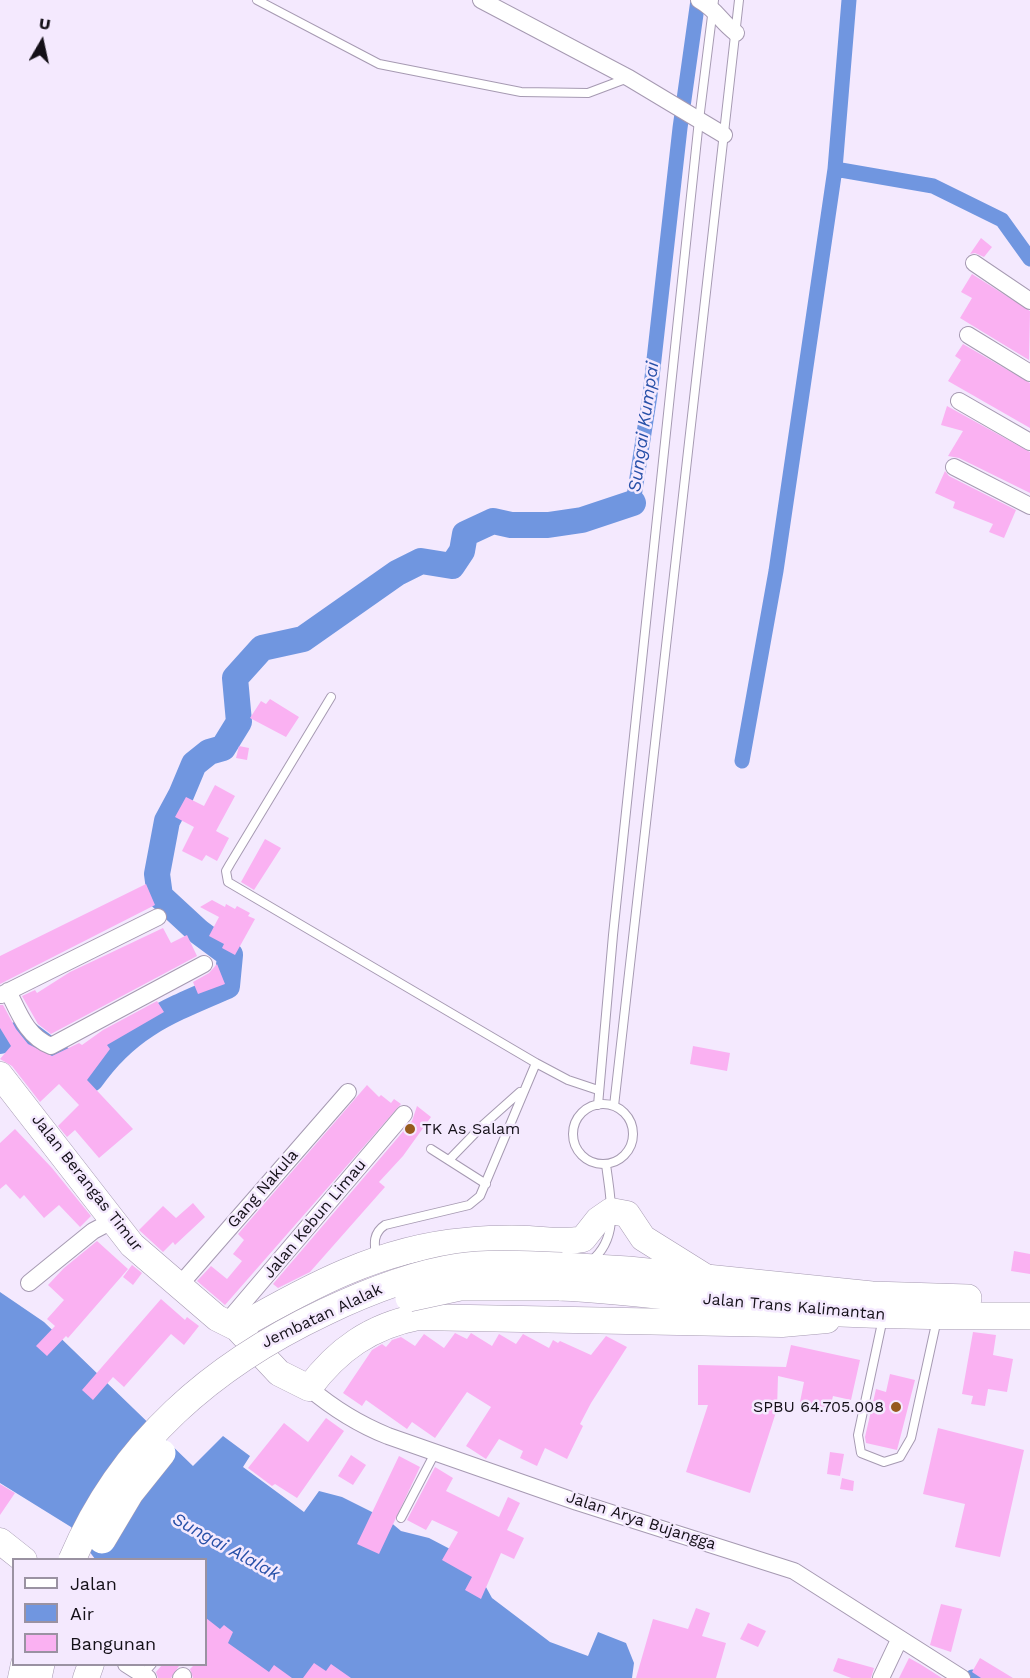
<!DOCTYPE html>
<html>
<head>
<meta charset="utf-8">
<style>
	body { margin:0 }
	#map { position:relative; width:1030px; height:1678px; overflow:hidden; background:#f4e9fe; font-family:"Work Sans",sans-serif }
	canvas { display:block }
	.legend { position:absolute; left:12px; top:1558px; width:195px; height:108px; box-sizing:border-box; background:#f4e9fe; border:2px solid #9a92a2; margin:0; padding:8px 10px; list-style:none; font-size:18px; color:#141018 }
	.legend li { display:flex; align-items:center; gap:12px; height:30px }
	.legend b { width:30px; border:2px solid #9a92a2 }
	.north { position:absolute; left:12px; top:12px; width:60px; height:60px; -webkit-text-stroke:4px #f4e9fe; paint-order:stroke; rotate:9deg; font-size:16px; font-weight:700; line-height:24px; text-align:center; color:#141018 }
	.north::after { content:''; display:block; margin:auto; width:21px; height:27px; background:#141018; clip-path:polygon(50% 0,100% 100%,50% 72%,0 100%) }
</style>
</head>
<body>
<div id="map">
<canvas width="1030" height="1678"></canvas>
<ul class="legend">
<li><b style="height:8px;background:#fff"></b>Jalan</li>
<li><b style="height:16px;background:#7096e0"></b>Air</li>
<li><b style="height:16px;background:#fab1f2"></b>Bangunan</li>
</ul>
<div class="north">U</div>
</div>
<script>
const ctx = document.querySelector('canvas').getContext('2d');
ctx.lineJoin = 'round';
function fill(path, color) { ctx.fillStyle = color; ctx.fill(path, 'evenodd'); }
function strokePath(path, color, width, dash) { ctx.strokeStyle = color; ctx.lineWidth = width; ctx.lineCap = dash ? 'butt' : 'round'; ctx.setLineDash(dash || []); ctx.stroke(path); }
function write(font, color, halo, rows, align = 'center') {
  ctx.font = font + ' "Work Sans",sans-serif'; ctx.lineWidth = 5; ctx.setLineDash([]); ctx.textBaseline = 'middle'; ctx.strokeStyle = halo; ctx.fillStyle = color; for (const [text, x, y, turn = 0] of rows) {
    ctx.save(); ctx.translate(x, y); ctx.rotate((+turn || 0) * Math.PI / 180); ctx.textAlign = isNaN(turn) ? turn : align; if (halo) ctx.strokeText(text, 0, 0); ctx.fillText(text, 0, 0); ctx.restore();
  }
}
const water = new Path2D(`
	M0,1292L44,1322L193,1466L223,1436L250,1456L243,1467L304,1512L319,1491L342,1497L388,1520L401,1531L429,1538L471,1560L492,1598L550,1642L588,1656L598,1632L626,1643L634,1663L632,1678H274L246,1660L206,1650V1560L95,1559L71,1527L0,1483Z`);
const canal = new Path2D(`
	M835,169L933,186L1002,220L1030,259
	M633,503L650,395L680,128L698,0
	M742,761L776,571L835,169L849,0
	M972,1677L974,1678`);
const river = new Path2D(`
	M0,1041L25,1032L80,1073L91,1079C129,1025 169,1011 227,986L230,955L199,932L160,896L157,874L167,821L181,795L194,764L209,752L223,748L239,722L235,678L262,648L303,639L397,573L421,561L452,566L462,551L465,534L493,521L511,525H548L582,520L633,503`);
const building = new Path2D(`
	M981,238L992,247L984,257L975,253L970,254Z
	M972,274L1030,311L1029,360L960,318L972,298L961,292Z
	M963,344L1030,383V428L948,381L961,360L955,356Z
	M947,406L1030,452V493L959,458L948,456L963,431L941,425Z
	M945,471L949,476L1016,510L1004,538L989,532L993,524L953,508L955,502L935,493Z
	M270,699L299,717L286,737L250,718L261,701L266,704Z
	M239,746L249,748L247,760L236,758Z
	M215,785L235,796L216,831L229,838L217,861L206,855L202,861L182,851L194,827L175,817L186,797L204,806Z
	M265,839L281,848L254,890L241,882Z
	M146,884L155,905L0,984V956Z
	M212,900L225,907L226,904L235,909L237,906L250,913L248,916L255,919L235,955L222,948L224,944L209,936L219,917L200,907Z
	M163,928L171,943L187,935L197,956L51,1034L38,1024L22,996L35,990L37,993L70,972Z
	M217,964L225,984L198,994L193,982L209,973Z
	M157,1001L164,1012L107,1045L110,1049L87,1080L133,1129L99,1158L75,1130L67,1137L58,1126L79,1105L59,1084L40,1102L12,1066L0,1059L11,1046L0,1028V1005H3L16,1029L28,1044L52,1056L79,1043L82,1045L103,1030Z
	M693,1046L730,1053L727,1071L690,1064Z
	M367,1085L379,1097L381,1095L391,1103L394,1099L401,1104L225,1305L197,1281L211,1266L227,1279L242,1261L233,1254L244,1240L238,1234Z
	M417,1106L431,1117L403,1156L379,1182L385,1187L310,1272L278,1288L273,1284L412,1121Z
	M15,1129L52,1168L91,1216L80,1227L59,1205L44,1218L24,1195L20,1199L6,1184L0,1189V1143Z
	M193,1203L205,1217L175,1245L173,1242L163,1252L139,1230L163,1206L176,1218Z
	M97,1241L128,1269L68,1338L66,1336L47,1356L36,1346L55,1326L47,1319L64,1300L48,1285L64,1268Z
	M1014,1251L1030,1254V1274L1011,1271Z
	M132,1265L142,1273L133,1285L123,1277Z
	M161,1299L185,1320L187,1317L199,1326L184,1345L171,1334L124,1387L113,1377L93,1400L82,1390Z
	M973,1332L996,1335L993,1355L1013,1359L1007,1392L988,1389L985,1406L971,1404L973,1396L962,1394Z
	M455,1333L467,1339L471,1333L492,1346L499,1334L516,1344L523,1334L549,1348L553,1340L558,1343L560,1341L591,1355L606,1336L627,1347L591,1403L580,1424L583,1426L567,1459L545,1448L537,1466L520,1458L523,1451L499,1439L486,1459L466,1446L491,1407L467,1392L435,1438L412,1422L407,1429L366,1400L362,1406L343,1393L372,1350L382,1344L386,1347L392,1340L401,1337L415,1346L424,1334L444,1348Z
	M791,1345L860,1360L851,1400L833,1396L830,1408L800,1402L804,1382L778,1376L777,1409L750,1493L686,1472L708,1405H698V1365L786,1367Z
	M890,1374L915,1380L897,1450L866,1443L865,1437L876,1389L886,1392Z
	M326,1418L344,1431L297,1498L275,1484L272,1486L248,1468L284,1423L308,1442Z
	M938,1428L1024,1450L1000,1557L955,1547L965,1504L923,1494Z
	M830,1452L844,1454L840,1476L827,1474Z
	M351,1455L366,1465L353,1485L338,1476Z
	M399,1456L420,1467L379,1554L357,1544Z
	M435,1467L453,1478L446,1491L499,1517L508,1497L520,1503L507,1530L524,1538L514,1559L501,1553L481,1599L465,1590L472,1577L442,1560L458,1532L432,1520L426,1530L407,1520Z
	M842,1478L854,1481L853,1491L840,1489Z
	M0,1484L15,1493L0,1515Z
	M941,1604L962,1609L951,1652L930,1645Z
	M696,1608L710,1613L702,1636L726,1643L716,1678H636L653,1619L688,1629Z
	M206,1618L220,1629L224,1625L233,1632L228,1643L269,1672L274,1665L292,1678H193L190,1669L194,1665H206Z
	M748,1623L766,1631L758,1647L740,1639Z
	M838,1658L874,1668L871,1678H851L833,1671Z
	M909,1658L920,1664L942,1678H899Z
	M980,1658L1013,1678H981L972,1672Z
	M314,1663L326,1671L331,1664L351,1678H303Z
	M162,1665H177L179,1666L171,1678H158L156,1672Z`);
const service = new Path2D(`
	M257,0L379,64L521,92L588,93L628,78
	M331,697L230,864L226,871L228,882L536,1063L568,1080L598,1090
	M573 1134a30 30 0 1 1 60 0a30 30 0 1 1-60 0Z
	M598,1105L613,935L699,120L714,0
	M614,1106L739,0
	M431,1149L486,1184
	M449,1160L483,1125L520,1092
	M376,1257C374,1243 373,1233 385,1225L469,1205L480,1196L536,1063
	M591,1261C621,1237 610,1198 606,1164
	M883,1318L858,1435L861,1453L884,1462L900,1457L911,1438L937,1319
	M401,1518L436,1451
	M143,1674L152,1664`);
const minor = new Path2D(`
	M481,0L629,78L724,135
	M699,0C717,10 720,21 736,33
	M974,263L1030,301
	M968,335L1030,373
	M959,401L1030,442
	M954,467L1030,506
	M8,991C19,1013 27,1037 51,1046L204,964
	M1,995L158,917
	M29,1283L93,1231L112,1221
	M178,1287L348,1092
	M226,1323L404,1114
	M309,1388C334,1409 358,1424 388,1436L577,1502L794,1571L962,1678
	M126,1664L148,1678
	M181,1678L183,1676
	M881,1678L899,1640`);
const primary = new Path2D(`
	M0,1075L132,1245L217,1318L237,1328L279,1373L309,1388C337,1350 371,1326 418,1317L782,1324L827,1320
	M237,1328C309,1287 380,1248 465,1241C486,1239 507,1238 529,1239C548,1240 564,1243 583,1239L598,1220L611,1211L627,1214L643,1238L707,1278
	M0,1541L24,1560
	M21,1678L24,1664
	M86,1678L91,1664`);
const trunk = new Path2D(`
	M562,1266L628,1270L872,1295L968,1298
	M559,1287C634,1290 708,1302 783,1309C865,1316 947,1316 1030,1316
	M38,1678L41,1664`);
const trunkBridge = new Path2D(`
	M409,1298L460,1287H559
	M102,1540L130,1493L162,1453
	M72,1560C122,1442 213,1365 325,1312C367,1292 412,1274 458,1267C492,1262 528,1265 562,1266`);
const markers = [
	[410,1129,6,"#965a1d"],
	[896,1407,6,"#965a1d"]
];
const poiNames = [
	["TK As Salam",422,1129],
	["SPBU 64.705.008",884,1407,"right"]
];
const streetNames = [
	["Jalan Berangas Timur",87,1183,52],
	["Gang Nakula",263,1189,-49],
	["Jalan Kebun Limau",315,1219,-50],
	["Jalan Trans Kalimantan",794,1307,5],
	["Jembatan Alalak",322,1316,-25],
	["Jalan Arya Bujangga",641,1521,18]
];
const waterNames = [
	["Sungai Kumpai",644,427,-82],
	["Sungai Alalak",226,1547,29]
];
fill(water, '#7096e0');
strokePath(canal, '#7096e0', 15);
strokePath(river, '#7096e0', 26);
fill(building, '#fab1f2');
strokePath(service, '#a69ab2', 10);
strokePath(minor, '#a69ab2', 18);
strokePath(primary, '#a69ab2', 27);
strokePath(trunk, '#a69ab2', 28);
strokePath(service, '#fff', 8);
strokePath(minor, '#fff', 16);
strokePath(primary, '#fff', 26);
strokePath(trunk, '#fff', 27);
strokePath(trunkBridge, '#a69ab2', 28, []);
strokePath(trunkBridge, '#fff', 27);
for (const [x, y, r, color] of markers) { const dot = new Path2D(); dot.arc(x, y, r, 0, 2 * Math.PI); ctx.fillStyle = color; ctx.fill(dot); strokePath(dot, '#f4e9fe', 2); }
write('16px', '#141018', '#f4e9fe', poiNames, 'left');
write('16px', '#141018', '#f4e9fe', streetNames);
write('italic 18px', '#2750a8', '#f4e9fe', waterNames);
</script>
</body>
</html>
